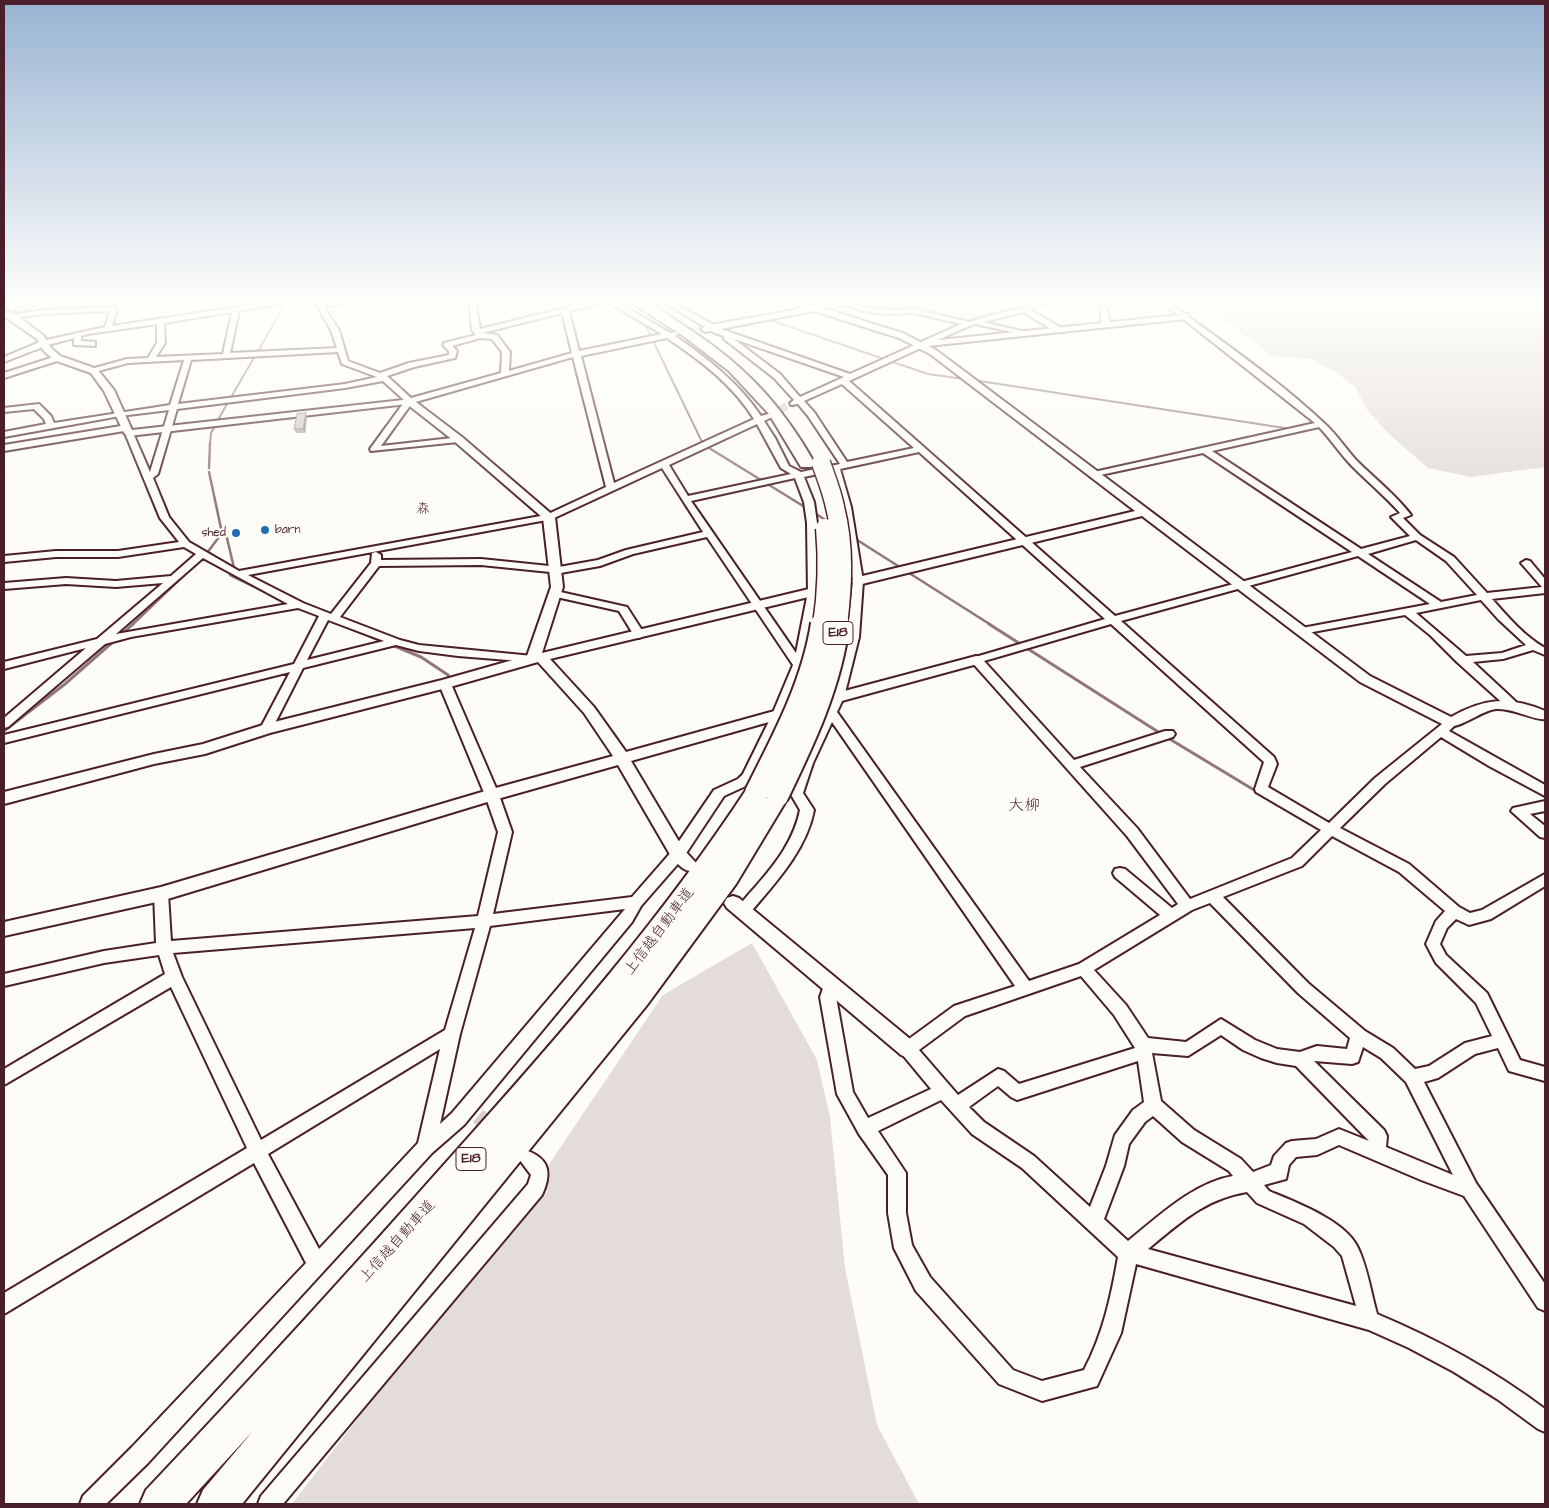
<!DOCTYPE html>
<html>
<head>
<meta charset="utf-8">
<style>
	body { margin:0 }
	#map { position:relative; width:1549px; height:1508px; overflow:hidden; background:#fdfcf7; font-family:"Architects Daughter",sans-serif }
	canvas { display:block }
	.frame { position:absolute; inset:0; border:5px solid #4a1f2b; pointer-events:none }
</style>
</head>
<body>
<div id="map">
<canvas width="1549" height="1508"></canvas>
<div class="frame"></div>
</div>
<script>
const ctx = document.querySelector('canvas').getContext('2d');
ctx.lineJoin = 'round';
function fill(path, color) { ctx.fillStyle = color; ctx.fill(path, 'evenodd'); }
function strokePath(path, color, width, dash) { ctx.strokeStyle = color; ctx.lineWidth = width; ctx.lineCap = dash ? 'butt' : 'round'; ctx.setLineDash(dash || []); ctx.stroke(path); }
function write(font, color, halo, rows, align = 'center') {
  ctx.font = font + ' "Architects Daughter","Klee One",sans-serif'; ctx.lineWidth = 4.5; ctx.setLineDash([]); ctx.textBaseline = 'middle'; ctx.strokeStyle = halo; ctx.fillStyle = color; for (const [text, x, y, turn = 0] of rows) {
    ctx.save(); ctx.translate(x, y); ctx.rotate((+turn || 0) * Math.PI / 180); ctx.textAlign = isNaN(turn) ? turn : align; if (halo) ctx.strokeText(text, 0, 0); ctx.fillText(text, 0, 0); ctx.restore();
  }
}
const green = new Path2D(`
	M858,300H984V304L973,312L981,316L969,322L917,307Z
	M1204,300H1545V467L1471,477L1428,468L1389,434L1368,411L1355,387L1337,373L1312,359L1273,356L1225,321Z
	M752,943L817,1060L830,1117L845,1268L877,1425L919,1504H292L521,1206L663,995Z`);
const streamFar2 = new Path2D(`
	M615,300L641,316L703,444
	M671,300L714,324L758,316L928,374L964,379
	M257,353L281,311L279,304
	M973,380L1291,429
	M230,399L255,356
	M217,422L228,402
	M210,444L211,433L215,426`);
const streamFar1 = new Path2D(`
	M701,443L808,509
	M209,468L210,443
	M813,512L827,521
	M222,533L227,538L234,568L230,575L286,602
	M854,538L991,625
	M207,553L222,533L209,472
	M296,607L342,625
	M132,625L199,561`);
const stream = new Path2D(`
	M339,624L384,642
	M989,624L1163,735L1259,793
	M120,636L133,624
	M392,645L421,657L448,675L450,679
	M452,685L462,711
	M4,731L65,684L115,640
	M1277,804L1310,823`);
const minorTunnelFar1 = new Path2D(`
	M676,334L705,329
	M769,415L794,403`);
const minorTunnel = new Path2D(`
	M478,1116L495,1131`);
const minor = new Path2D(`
	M39,300H49L21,311L16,310Z
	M284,300H301L239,311L230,353L337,348L331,330L314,300H320L322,303L357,300L324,307L339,330L348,361L380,373L409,363L449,355V351L443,345L444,343L476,335L472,330L469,300H475L480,329L597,300H614L670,333L677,332L678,334L675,336C707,358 739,383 761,416L772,413V417L764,421L775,438L789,466L801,472L840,464L808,416L798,404L791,405L790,403L794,400L774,378L724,339V336L715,333L660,300H668L721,329L850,374L961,324L914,313L888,314L862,311L846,305L815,310L813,309V307L838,302L836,300H845L863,307L888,310L914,309L969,322L996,314L1030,306L1044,300H1053L1030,310L1062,328V332H1056L1023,312L983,322L1030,333L1026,335L975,324L960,330L849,381L1115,616L1352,552L1203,453L1091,477V473L1094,472L1315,423L1159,300H1166C1218,339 1279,380 1325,424C1337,435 1346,449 1357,461C1375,479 1395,494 1411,515L1403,518L1420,535L1454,557L1487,593L1542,587L1521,563L1526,560L1530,561L1545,579V593L1492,599C1507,616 1525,637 1545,648V655L1533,650L1503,659L1473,662L1515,701L1517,704L1515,707H1507L1457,662L1430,635L1405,615L1302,634L1298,633L1297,631L1302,628L1430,604L1358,556L1121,621L1274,757L1277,764L1268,787L1329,823L1375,778L1447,720L1451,719L1457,723L1449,731L1545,785V796L1489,766L1441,737L1385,784L1340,828L1409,864L1459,907L1470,913L1482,910L1545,874V886L1491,919L1469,925L1456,919L1447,928L1440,944L1446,955L1487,993L1520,1060L1545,1067V1081L1509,1071L1498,1048L1475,1054L1438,1078L1424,1082L1476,1183L1545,1284V1311L1538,1308L1464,1196L1421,1180L1339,1145L1317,1155L1296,1157L1289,1165L1286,1179L1264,1185L1269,1191C1295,1202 1344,1220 1357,1246C1367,1265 1371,1293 1377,1314C1437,1339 1493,1370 1545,1409V1432L1538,1429L1497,1399L1454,1372L1409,1348L1369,1330L1136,1264L1121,1333L1097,1386L1042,1401L999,1384L916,1291L894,1248L888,1213V1175L859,1134L837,1094L820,997L826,980L831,979L836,980L839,985L836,997L853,1092L868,1118L931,1089L902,1054L900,1049L902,1044L954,1006L1015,986L832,722L813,763L803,793L814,810C806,851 775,883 749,914L744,916L739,914L737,910C742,901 750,893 757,885C776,863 794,840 800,810L790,793L801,763L832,697L847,637L853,581L841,507L832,471L804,477L814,502L817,523L818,592L813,627L805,665L784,715L753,779L748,785L724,796L683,858L641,906L632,922L464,1125L432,1153L148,1463L106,1504H80L83,1496L132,1447L306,1263L254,1163L4,1314V1293L247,1148L171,987L4,1085V1069L165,974L159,955L104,963L4,986V974L104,951L156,943L154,894L156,890L161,888L166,890L168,894L171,941L478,916L498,832L485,795L439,684L445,680L451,684L499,795L512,832L493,914L632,897L673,850L714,790L738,779L743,774L772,715L793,665L707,537L633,554L600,566L555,574L550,572L481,565L379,566L340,617L400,640L419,645L533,656L539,659L533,662L458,656L419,651L396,645L303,668L272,729L266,733L260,729L290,672L4,743V735L294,664L319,616L298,608L131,637L105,644L8,727L4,728V718L86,648L4,669V662L97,639L163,583L116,587L66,584L4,589V583L66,578L116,581L171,576L196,554L184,547L118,557H56L4,562V556L56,551H118L179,542L160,518L125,433L129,430L133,433L150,472L169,410L120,416L4,437V432L46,424L44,419L34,409L4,412V408L39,404L51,416L54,423L170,405L184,360L128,363L91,373V369L127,359L148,358L157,343V324L88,334L81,336V341L95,342V346L74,345V338L48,345L4,362V357L42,341L105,327L110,311L43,314L12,318L8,316L43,310L114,307L117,309L112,326ZM607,302L662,334L579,351L569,311ZM232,312L223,354L156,357L165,343L164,323ZM562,313L572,353L509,371L510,352L497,335L482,333ZM480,338L492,339L502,352L501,373L411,398L387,376L414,367L455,358L457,351L452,346ZM667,338C700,360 733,385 754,419L614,483L581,356ZM734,339L844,377L800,397L780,374ZM338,352L342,364L377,377L345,384L178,404L191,360ZM573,357L606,487L546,515L239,571L189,542L169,517L153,478L158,474L177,409L345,388L383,381L405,401L370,449L371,451L458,442L461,441V437L381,446L412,403ZM842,384L914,448L847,462L814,412L804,401ZM757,424L781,468L791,474L688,496L669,465ZM1319,427C1331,439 1340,454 1352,466C1368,482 1385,496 1400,513L1391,517L1410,536L1361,549L1212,451ZM919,452L1105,619L972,658L970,660L1127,836L1178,904L1172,908L1125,869L1120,868L1115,869L1113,873L1115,877L1160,915L1079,964L1029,981L837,712L844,697L859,637L863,581L851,507L840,469ZM662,468L703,532L626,550L598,560L559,567L481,559L381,560V555L376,552L372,553L371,563L331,614L303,603L248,575L552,519ZM795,478L804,502L807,523L808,592L796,653L691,501ZM1416,540L1446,561L1477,595L1441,602L1368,554ZM203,558L288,604L116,634ZM1481,600L1498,619L1526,645L1502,653L1466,656L1416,613ZM328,620L384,641L307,660ZM1111,624L1264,762L1255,789L1256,792L1321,830L1292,858L1190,899L1137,828L1080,767L1173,737L1175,734L1173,731H1165L1074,760L984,661ZM1332,836L1399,872L1445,911L1436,921L1426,944L1436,963L1476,1003L1492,1036L1465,1043L1429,1066L1415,1069L1393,1048L1365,1031L1308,983L1223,897L1302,866ZM1210,903L1298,993L1350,1038L1347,1049L1317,1046L1300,1052L1277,1049L1255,1040L1221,1019L1186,1042L1148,1038L1126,1005L1094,970L1192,910ZM625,909L452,1113L440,1124L460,1034L490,926ZM475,928L445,1030L261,1140L182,977L173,953ZM1081,976L1114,1015L1135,1048L1019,1084L1004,1071L998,1069L958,1095L919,1050L965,1016ZM1221,1035L1243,1050L1261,1058L1277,1063L1296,1066L1369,1141L1339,1129L1316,1139L1292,1141L1286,1143L1274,1156L1271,1165L1253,1172L1241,1159L1194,1130L1161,1101L1152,1053L1188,1056ZM1363,1047L1381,1058L1406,1082L1453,1175L1386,1147L1387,1136L1384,1130L1314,1061L1352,1064L1358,1062ZM440,1049L418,1143L319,1249L268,1154ZM1138,1061L1144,1102L1133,1110L1115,1135L1106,1166L1090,1207L1034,1156L984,1122L969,1107L998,1086L1011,1097L1017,1100ZM941,1100L972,1134L1022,1168L1118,1257C1111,1297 1103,1334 1084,1370L1042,1381L1013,1370L930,1277L912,1245L906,1213V1173L878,1131ZM1153,1116L1182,1142L1229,1171L1233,1176C1193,1183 1159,1216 1128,1241L1104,1219L1124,1166L1129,1144L1145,1122ZM1247,1192L1257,1203L1304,1224L1334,1247L1342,1256L1356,1306L1148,1249C1180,1223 1204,1199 1247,1192Z
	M1105,303L1110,304L1107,308L1110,325L1106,327L1102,325L1100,308Z
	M57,356H60V360L4,378V373Z
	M127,425L131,428L130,430L4,451V445Z
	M556,591L627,607L645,635L639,638L635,637L619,611L552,596L551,594Z
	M1545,801V811L1530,814L1545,826V838L1540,837L1511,811L1513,808Z
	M528,1151C551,1160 551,1175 542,1195L283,1504H258L261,1496L528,1184L531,1175L519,1159L522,1153Z`);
const tertiary = new Path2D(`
	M785,300H798L905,334L920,342L1189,314V318L1186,319L928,346L936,350L1370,676L1451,717C1485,698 1509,696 1545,711V719C1535,721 1514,708 1496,709C1480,711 1459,730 1446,726L1360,682L1142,516L858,585L854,584L852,581L854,578L1135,511L930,354L899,338L814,311L705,332L701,329L705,326L805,308Z
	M4,310L15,314L44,336L50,347L60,356L97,369L114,390L132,430L412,399L462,437L555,517L563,587L542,653L813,588L817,589L819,592L817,595L550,659L594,707L626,752L778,710L783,712L785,715L783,718L631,761L684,850L699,866L697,870C686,874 680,866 672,858L618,765L494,800L161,901L4,936V922L161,887L492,789L613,756L584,713L538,662L450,687L270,733L205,754L154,764L4,804V792L154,754L203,744L266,724L442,680L527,656L551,587L543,518L454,441L407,404L129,436L124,433L104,391L91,373L54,360L43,350L37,339L4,316Z
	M976,656L981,657L983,660L981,663L838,702L833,700L831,697L833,694Z
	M733,896L739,898L915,1043L918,1049L915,1055L908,1058L901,1055L727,908L724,903L727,898Z`);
const motorway = new Path2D(`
	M627,300C631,300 638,299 642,300C654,304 668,315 678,322C740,361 779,400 815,464L813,467H801L769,414L729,371L682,335Z
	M756,785L764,787L767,792L777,788L785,790L789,796L736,884L647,1005L242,1504H197L203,1490L253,1431L186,1504H140L146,1490C252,1378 355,1265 457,1150C561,1034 662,918 748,787Z`);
const motorwayBridgeFar1 = new Path2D(`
	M821,463C826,477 832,492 835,507C845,546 843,585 838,625
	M822,625C827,592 828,561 825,528`);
const motorwayBridge = new Path2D(`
	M756,793C783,740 813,684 822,624
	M777,796C803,742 831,684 838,624`);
const wall = new Path2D(`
	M307,417L305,433H296L294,429Z`);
const shadedWall = new Path2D(`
	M306,413L307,417L305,433L303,429Z`);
const building = new Path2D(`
	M306,413L303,429H294L297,414Z`);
const markers = [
	[265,530,5,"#1f6fb2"],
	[236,533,5,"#1f6fb2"]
];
const farPoinames = [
	["barn",275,530],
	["shed",226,533,"right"]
];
const farNeighbourhoodnames = [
	["森",423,510]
];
const shields = [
	[838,633,30],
	[471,1159,30]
];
const shieldNames = [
	["E18",838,633],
	["E18",471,1159]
];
const streetNames = [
	["上信越自動車道",660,932,-53],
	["上信越自動車道",398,1242,-48]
];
const neighbourhoodNames = [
	["大柳",1024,807]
];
fill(green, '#e3dcda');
strokePath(streamFar2, '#91777b', 2);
strokePath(streamFar1, '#91777b', 2.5);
strokePath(stream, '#91777b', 3);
strokePath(minorTunnelFar1, '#d9d0ce', 8, [8, 4]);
strokePath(minorTunnel, '#d9d0ce', 16, [16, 8]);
strokePath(minor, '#4a1f2b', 4);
strokePath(tertiary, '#4a1f2b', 4);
strokePath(motorway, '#4a1f2b', 4);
fill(minor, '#fdfcf7');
fill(tertiary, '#fdfcf7');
fill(motorway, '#fdfcf7');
strokePath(motorwayBridgeFar1, '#4a1f2b', 21, []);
strokePath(motorwayBridge, '#4a1f2b', 26, []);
strokePath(motorwayBridgeFar1, '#fdfcf7', 18);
strokePath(motorwayBridge, '#fdfcf7', 22);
fill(wall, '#b3a9a9');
fill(shadedWall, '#928a89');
fill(building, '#d0c5c4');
strokePath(building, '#928a89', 1);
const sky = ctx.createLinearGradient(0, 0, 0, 511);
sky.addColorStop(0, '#98b3d2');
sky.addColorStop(0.59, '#fefefb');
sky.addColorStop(1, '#fefefb00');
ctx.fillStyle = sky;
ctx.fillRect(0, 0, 1549, 511);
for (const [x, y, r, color] of markers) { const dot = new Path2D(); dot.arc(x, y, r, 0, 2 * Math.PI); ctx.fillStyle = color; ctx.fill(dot); strokePath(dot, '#fdfcf7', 2); }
write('12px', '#4a1f2b', '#fdfcf7', farPoinames, 'left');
write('14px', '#4a1f2b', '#fdfcf7', farNeighbourhoodnames);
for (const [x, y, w] of shields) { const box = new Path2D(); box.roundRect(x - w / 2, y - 11.5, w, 23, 4); ctx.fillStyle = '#fdfcf7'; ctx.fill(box); strokePath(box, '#4a1f2b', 1); }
write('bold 14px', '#4a1f2b', null, shieldNames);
write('15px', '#4a1f2b', '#fdfcf7', streetNames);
write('16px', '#4a1f2b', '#fdfcf7', neighbourhoodNames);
</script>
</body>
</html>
